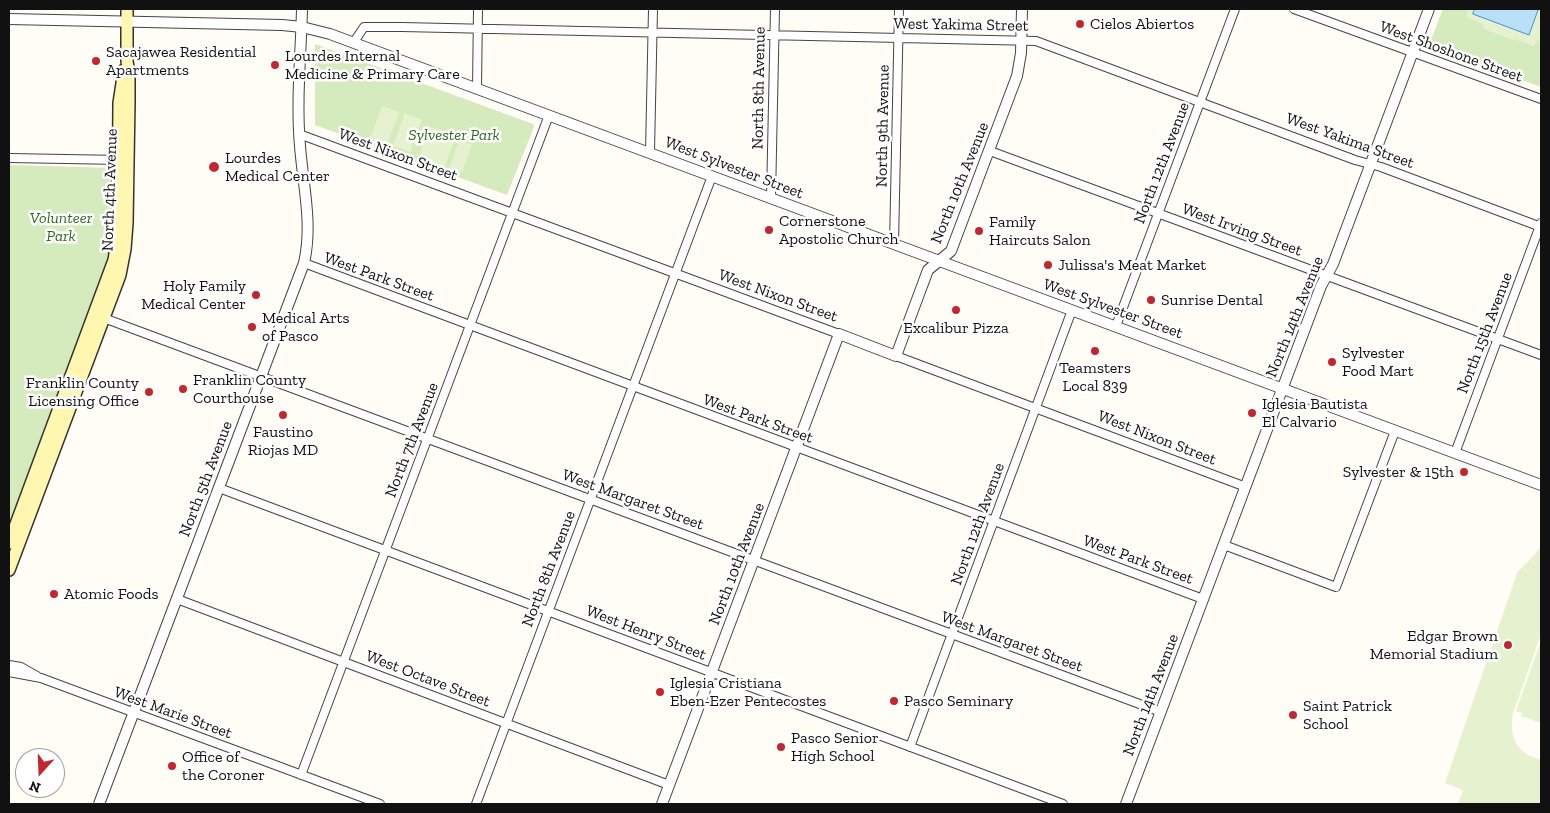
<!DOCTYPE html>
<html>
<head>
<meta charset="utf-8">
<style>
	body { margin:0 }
	#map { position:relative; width:1550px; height:813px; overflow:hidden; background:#fffdf5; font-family:"Zilla Slab",serif }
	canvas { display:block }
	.frame { position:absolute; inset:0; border:10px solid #111; pointer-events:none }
	.north { position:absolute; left:15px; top:748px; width:50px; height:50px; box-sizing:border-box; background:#fff; border:1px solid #a0a0a0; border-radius:50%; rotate:200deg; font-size:14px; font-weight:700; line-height:20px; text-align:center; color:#111 }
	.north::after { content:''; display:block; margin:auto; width:18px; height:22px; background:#c4262e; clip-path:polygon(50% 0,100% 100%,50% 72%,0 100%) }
</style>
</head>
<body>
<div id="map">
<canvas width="1550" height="813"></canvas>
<div class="frame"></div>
<div class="north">N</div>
</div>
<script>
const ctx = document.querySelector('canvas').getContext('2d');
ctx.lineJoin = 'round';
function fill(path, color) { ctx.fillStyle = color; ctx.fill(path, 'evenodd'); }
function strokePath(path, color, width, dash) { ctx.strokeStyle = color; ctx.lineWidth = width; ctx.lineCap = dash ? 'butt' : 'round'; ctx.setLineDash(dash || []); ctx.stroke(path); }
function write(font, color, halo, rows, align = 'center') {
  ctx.font = font + ' "Zilla Slab",serif'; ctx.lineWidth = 5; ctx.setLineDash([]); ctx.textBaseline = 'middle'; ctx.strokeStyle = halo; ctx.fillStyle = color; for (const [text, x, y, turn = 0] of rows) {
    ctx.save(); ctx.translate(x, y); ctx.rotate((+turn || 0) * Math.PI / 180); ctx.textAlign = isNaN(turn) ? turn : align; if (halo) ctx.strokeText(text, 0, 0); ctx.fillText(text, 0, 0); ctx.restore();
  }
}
const green = new Path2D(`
	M1443,9H1541V87L1429,45Z
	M315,44L533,124L534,127L507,195L315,125Z
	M9,165L115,168L111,256L9,532Z`);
const pitch = new Path2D(`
	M1469,9H1541V41L1538,40L1533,46L1515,39L1513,40L1484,29L1483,24L1466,17Z
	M382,106L399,112L387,145L370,139Z
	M405,113L422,120L410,152L393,146Z
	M430,127L456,137L444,168L418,158Z
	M459,141L472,145L462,172L449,168Z
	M1541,545V634L1513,713C1509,738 1516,753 1541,760V804H1458L1463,790L1445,783L1517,573C1525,563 1536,556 1541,545Z
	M1541,641V723L1521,716L1522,713L1516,711Z`);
const water = new Path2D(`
	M1475,9H1535L1538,10L1529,35L1473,14Z`);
const minor = new Path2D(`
	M1294,9L1541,99
	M354,42L364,27H402L1036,41L1355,160L1381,167L1541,227
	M477,88L478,9
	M299,134L839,334
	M990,151L1541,355
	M650,152L653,9
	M9,158L122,160
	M771,198L775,9
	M894,244L899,9
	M304,263L1203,599
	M101,317L1161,712
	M1116,326L1235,9
	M896,356L1246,487
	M1455,453L1541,223
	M219,488L1063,804
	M1224,545L1336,587L1395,431
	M177,599L669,785
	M9,665L21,667L37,676
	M9,672L41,678L380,804
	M910,747L1072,310
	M301,775L549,115
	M476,804L712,176`);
const tertiary = new Path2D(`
	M9,19L282,25L302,27L330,34L1541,485
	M99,804L304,263C313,224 303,186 300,146C296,101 301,54 302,9
	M662,804L839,334L896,356L928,270L951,251L1017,76L1021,53L1022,9
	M1126,804L1321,286L1333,264L1429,9`);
const secondary = new Path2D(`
	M9,543L114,260L118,234L119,103L124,70
	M9,570L120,275L125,249L127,223L129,102V73L127,61V9`);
const markers = [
	[1080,24,5,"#c4262e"],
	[96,61,5,"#c4262e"],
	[275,65,5,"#c4262e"],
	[214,167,6,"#c4262e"],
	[769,230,5,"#c4262e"],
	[979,231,5,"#c4262e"],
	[1048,265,5,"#c4262e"],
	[256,295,5,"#c4262e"],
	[1151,300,5,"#c4262e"],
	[956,310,5,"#c4262e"],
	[252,327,5,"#c4262e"],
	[1095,351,5,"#c4262e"],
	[1332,362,5,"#c4262e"],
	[183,389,5,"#c4262e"],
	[149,392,5,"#c4262e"],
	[1252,413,5,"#c4262e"],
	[283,415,5,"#c4262e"],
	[1464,472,5,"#c4262e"],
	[54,594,5,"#c4262e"],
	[1508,645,5,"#c4262e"],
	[660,692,5,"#c4262e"],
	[894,701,5,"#c4262e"],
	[1293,715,5,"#c4262e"],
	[781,747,5,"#c4262e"],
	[172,766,5,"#c4262e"]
];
const poiNames = [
	["Cielos Abiertos",1090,24],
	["Sacajawea Residential",106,52],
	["Apartments",106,70],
	["Lourdes Internal",285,56],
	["Medicine & Primary Care",285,74],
	["Lourdes",225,158],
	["Medical Center",225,176],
	["Cornerstone",779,221],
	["Apostolic Church",779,239],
	["Family",989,222],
	["Haircuts Salon",989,240],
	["Julissa's Meat Market",1058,265],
	["Holy Family",246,286,"right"],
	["Medical Center",246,304,"right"],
	["Sunrise Dental",1161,300],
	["Medical Arts",262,318],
	["of Pasco",262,336],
	["Excalibur Pizza",956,328,"center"],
	["Sylvester",1342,353],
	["Food Mart",1342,371],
	["Teamsters",1095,368,"center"],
	["Local 839",1095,386,"center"],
	["Franklin County",193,380],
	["Courthouse",193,398],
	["Franklin County",139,383,"right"],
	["Licensing Office",139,401,"right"],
	["Iglesia Bautista",1262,404],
	["El Calvario",1262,422],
	["Faustino",283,432,"center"],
	["Riojas MD",283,450,"center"],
	["Sylvester & 15th",1454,472,"right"],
	["Atomic Foods",64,594],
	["Edgar Brown",1498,636,"right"],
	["Memorial Stadium",1498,654,"right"],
	["Iglesia Cristiana",670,683],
	["Eben-Ezer Pentecostes",670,701],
	["Pasco Seminary",904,701],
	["Saint Patrick",1303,706],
	["School",1303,724],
	["Pasco Senior",791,738],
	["High School",791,756],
	["Office of",182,757],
	["the Coroner",182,775]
];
const streetNames = [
	["West Yakima Street",961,25,1],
	["West Shoshone Street",1451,52,20],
	["North 8th Avenue",759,88,-89],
	["North 9th Avenue",883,126,-89],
	["West Yakima Street",1350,141,20],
	["West Nixon Street",398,155,20],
	["North 12th Avenue",1162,163,-69],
	["West Sylvester Street",734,168,21],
	["North 10th Avenue",960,183,-68],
	["North 4th Avenue",110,190,-88],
	["West Irving Street",1242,230,20],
	["West Park Street",379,277,20],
	["West Nixon Street",778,296,20],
	["West Sylvester Street",1113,309,20],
	["North 14th Avenue",1295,317,-68],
	["North 15th Avenue",1485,333,-69],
	["West Park Street",758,419,20],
	["West Nixon Street",1157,438,21],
	["North 7th Avenue",412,440,-69],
	["North 5th Avenue",206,479,-69],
	["West Margaret Street",633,500,20],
	["North 12th Avenue",978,524,-70],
	["West Park Street",1138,560,20],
	["North 10th Avenue",737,564,-69],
	["North 8th Avenue",549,569,-69],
	["West Henry Street",646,633,21],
	["West Margaret Street",1012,642,20],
	["West Octave Street",428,679,21],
	["North 14th Avenue",1151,695,-69],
	["West Marie Street",173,713,20]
];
const parkNames = [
	["Sylvester Park",454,135],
	["Volunteer",61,218],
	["Park",61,236]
];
fill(green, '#d5ebbd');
fill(pitch, '#e6f2cf');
fill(water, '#b9e0f7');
strokePath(water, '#3f96cf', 1);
strokePath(minor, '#444', 10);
strokePath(tertiary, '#444', 12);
strokePath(secondary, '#333', 14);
strokePath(minor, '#fff', 8);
strokePath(tertiary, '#fff', 10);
strokePath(secondary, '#fff6b0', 11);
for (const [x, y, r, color] of markers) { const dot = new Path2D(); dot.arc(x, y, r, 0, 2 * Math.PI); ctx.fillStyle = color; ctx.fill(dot); strokePath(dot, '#fff', 2); }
write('16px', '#111', '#fff', poiNames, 'left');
write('16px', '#111', '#fff', streetNames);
write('italic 16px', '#2f6b1f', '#fff', parkNames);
</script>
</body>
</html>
